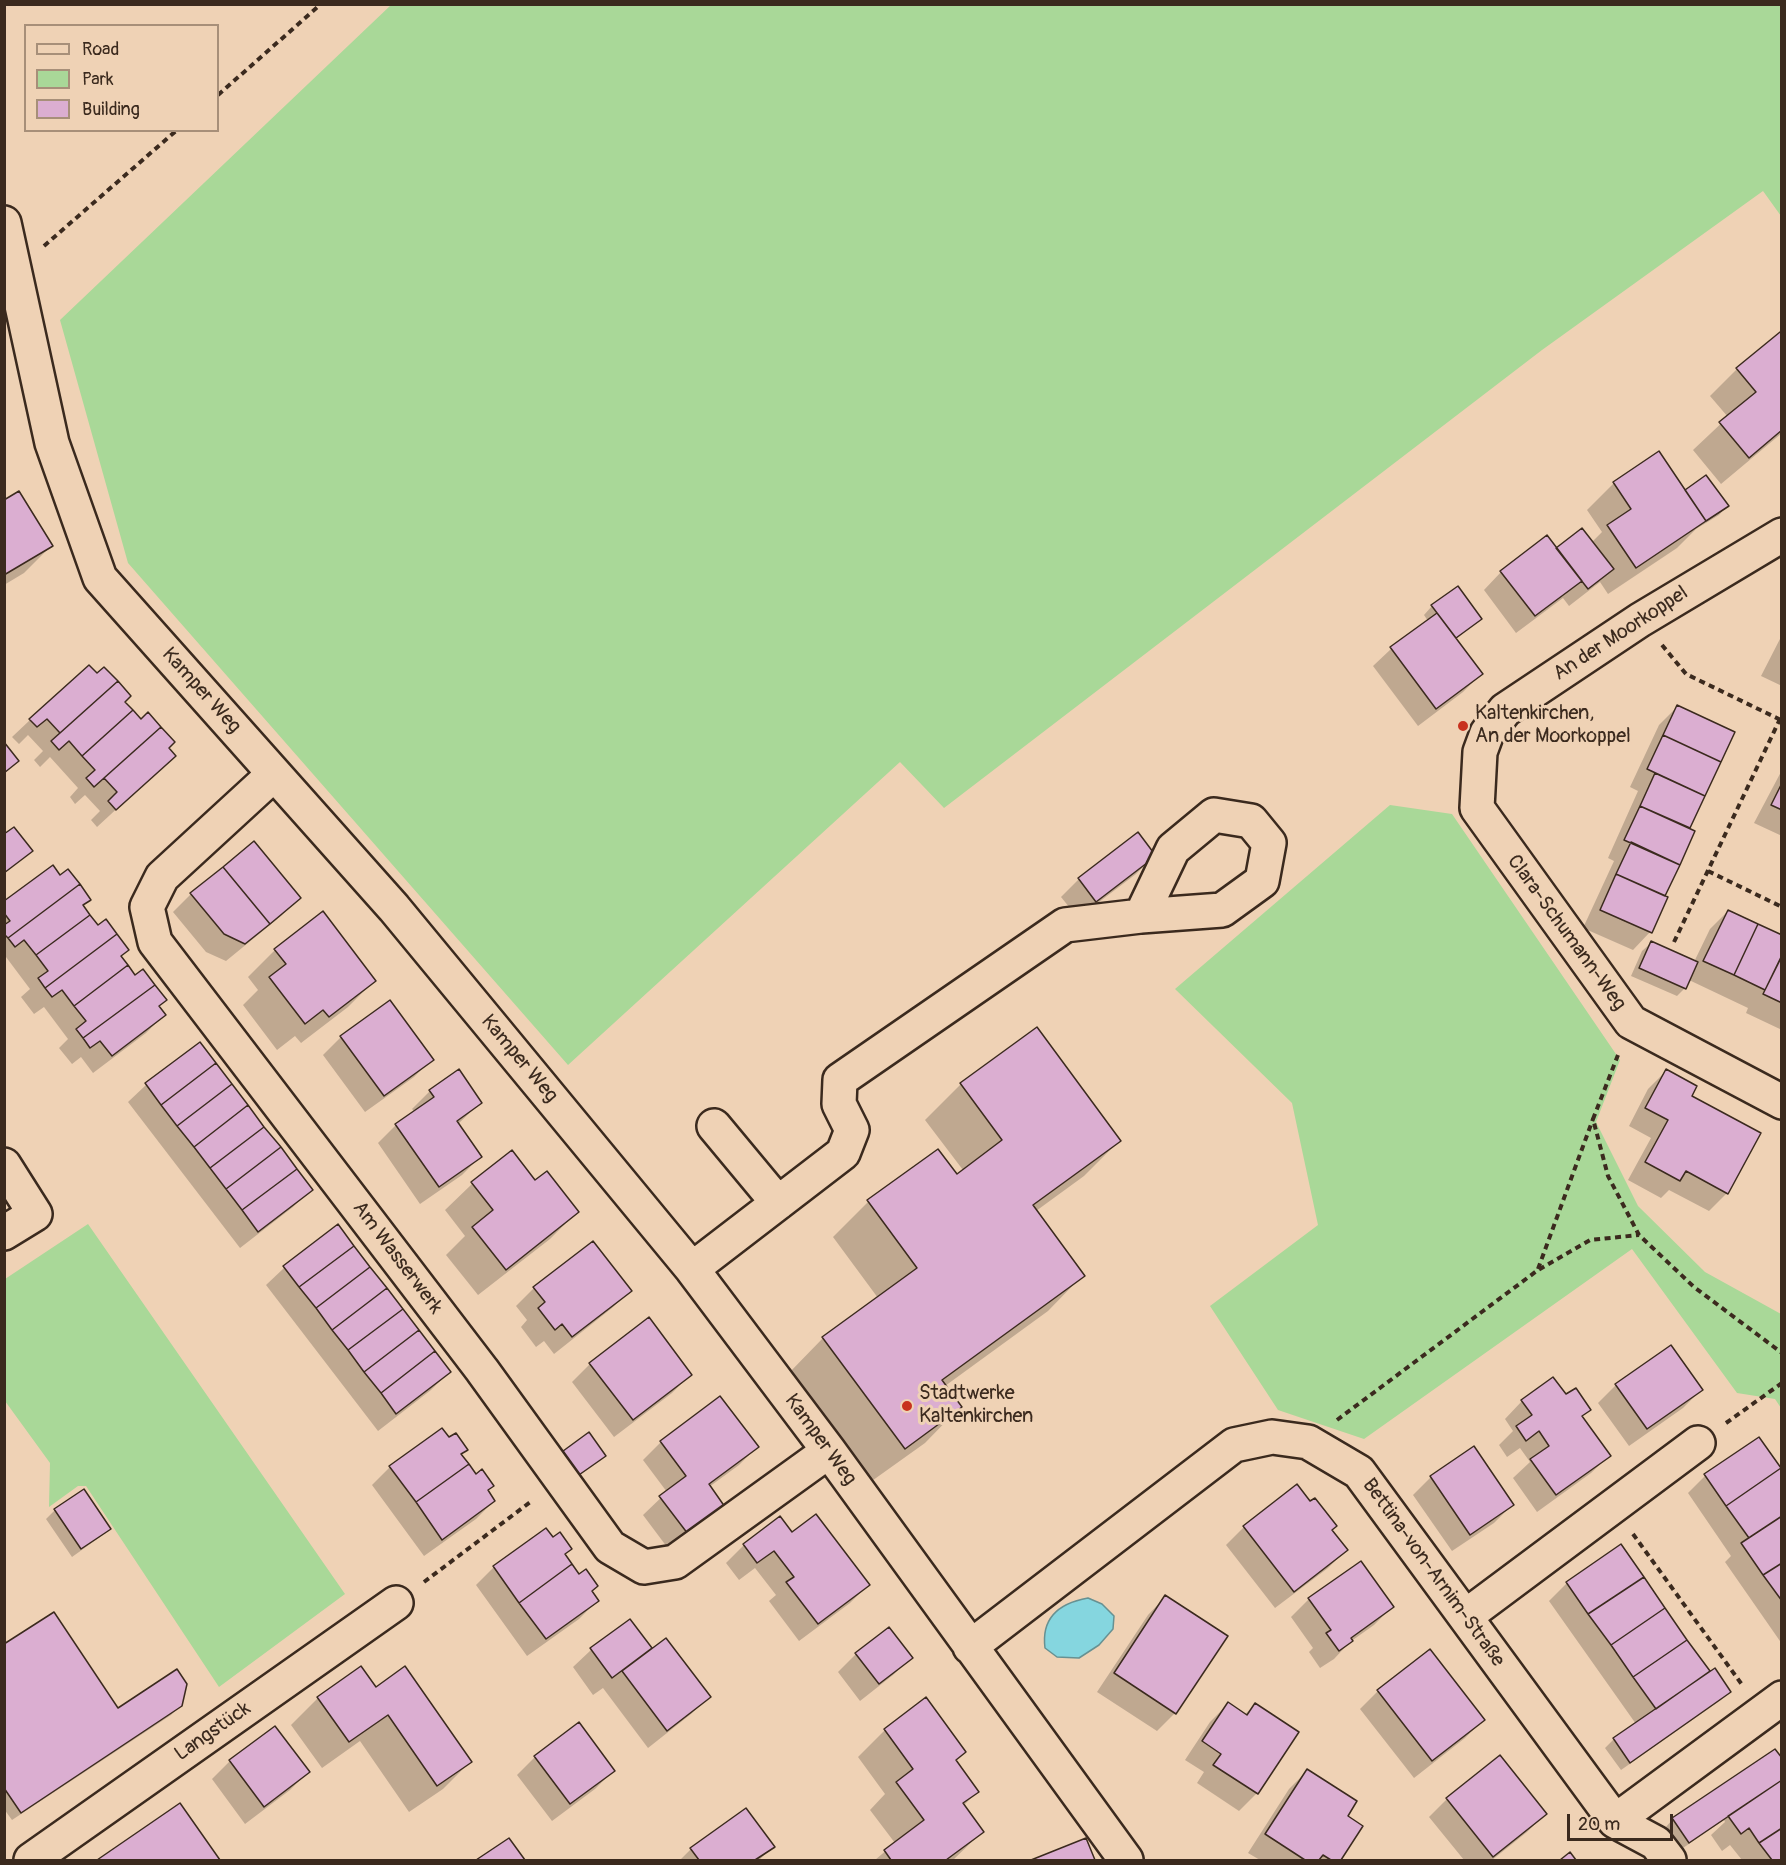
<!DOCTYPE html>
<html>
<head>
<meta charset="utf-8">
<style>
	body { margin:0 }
	#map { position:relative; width:1786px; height:1865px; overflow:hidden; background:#efd2b5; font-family:Pangolin,sans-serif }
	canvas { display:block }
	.frame { position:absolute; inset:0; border:6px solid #3b2a1e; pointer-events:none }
	.legend { position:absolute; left:24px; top:24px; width:195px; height:108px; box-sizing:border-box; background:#efd2b5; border:2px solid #a78f79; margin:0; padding:8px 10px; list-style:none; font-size:18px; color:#3b2a1e }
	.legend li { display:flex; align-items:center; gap:12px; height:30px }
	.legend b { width:30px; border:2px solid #a78f79 }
	.scale { position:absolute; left:1567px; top:1814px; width:106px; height:27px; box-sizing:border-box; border:3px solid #3b2a1e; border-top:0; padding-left:8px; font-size:18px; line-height:21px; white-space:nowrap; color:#3b2a1e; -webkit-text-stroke:4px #efd2b5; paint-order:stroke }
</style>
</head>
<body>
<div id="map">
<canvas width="1786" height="1865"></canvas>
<div class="frame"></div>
<ul class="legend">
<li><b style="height:8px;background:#efd2b5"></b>Road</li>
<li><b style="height:16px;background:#a9d898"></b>Park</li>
<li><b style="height:16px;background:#dbaed1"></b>Building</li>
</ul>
<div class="scale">20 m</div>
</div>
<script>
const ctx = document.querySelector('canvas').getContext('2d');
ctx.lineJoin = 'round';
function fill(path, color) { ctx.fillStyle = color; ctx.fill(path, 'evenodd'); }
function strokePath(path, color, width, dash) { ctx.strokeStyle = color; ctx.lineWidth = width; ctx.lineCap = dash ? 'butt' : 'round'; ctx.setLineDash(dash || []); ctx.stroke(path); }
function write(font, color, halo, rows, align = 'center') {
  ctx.font = font + ' Pangolin,sans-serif'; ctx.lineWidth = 6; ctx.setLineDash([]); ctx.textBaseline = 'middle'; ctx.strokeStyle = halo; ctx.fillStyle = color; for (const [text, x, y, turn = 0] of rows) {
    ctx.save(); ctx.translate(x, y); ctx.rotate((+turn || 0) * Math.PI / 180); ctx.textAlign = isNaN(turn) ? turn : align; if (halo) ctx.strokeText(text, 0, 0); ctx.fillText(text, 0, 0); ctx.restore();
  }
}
const green = new Path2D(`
	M391,5H1781V216L1763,191L1542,350L944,808L900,762L568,1065L128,563L60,320Z
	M1390,805L1452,814L1620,1060L1596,1122L1638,1206L1705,1272L1781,1314V1408L1775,1399L1737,1393L1632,1249L1364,1439L1278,1410L1210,1306L1318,1225L1292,1103L1175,989Z
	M88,1224L345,1594L219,1687L86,1486H78L49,1507L50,1463L5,1401V1279Z`);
const water = new Path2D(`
	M1088,1598L1102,1604L1114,1616L1113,1629L1099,1645L1079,1658L1057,1657L1045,1648C1041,1617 1060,1603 1088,1598Z`);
const shadow = new Path2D(`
	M1780,334L1782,336V433L1721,484L1693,450L1728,417L1710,396L1737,369Z
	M1614,483L1685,492L1727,506L1719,515L1696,529L1677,548L1608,594L1600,582L1569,606L1563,598L1516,633L1484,590L1501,572L1556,550L1591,543L1602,532L1587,510Z
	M4,502L51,546L24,573L4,585Z
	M1432,606L1480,619L1455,640L1481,674L1463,692L1418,726L1373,666L1391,649L1428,621L1424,615Z
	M1782,635V686L1761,676Z
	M123,702L174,756L97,827L91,820L100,811L85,795L75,804L70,797L78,788L50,757L40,767L34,760L43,751L28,735L19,744L12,737L30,720Z
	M1677,707L1733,733L1688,829L1663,897L1666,898L1650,932L1633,950L1583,928L1614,861L1608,858L1638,791L1630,787L1659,725Z
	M1782,770V836L1754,823Z
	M253,843L299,898L281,916L226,961L206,952L173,912L191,894Z
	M1154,856L1136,874L1078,918L1061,897L1079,879Z
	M60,877L89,900L82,906L164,1015L146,1033L93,1073L81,1057L72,1064L59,1048L68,1039L44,1007L34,1014L21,997L30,989L6,957L4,958V903Z
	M1728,911L1782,937V1030L1746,1013L1748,1008L1689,980L1685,988L1677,996L1631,976L1642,951L1651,943L1694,962L1710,929Z
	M275,950L374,981L348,1007L301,1043L295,1036L277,1050L243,1005L258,990L248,977Z
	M1036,1029L1119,1141L1084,1176L1036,1211L1083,1275L1048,1311L945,1386L960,1407L925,1443L869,1483L788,1374L823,1338L878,1298L833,1237L868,1202L956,1176L963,1170L925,1120L961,1084Z
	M341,1037L432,1059L414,1077L365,1112L323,1055Z
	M199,1044L311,1189L293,1207L240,1248L128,1102L146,1085Z
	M1666,1071L1690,1097L1727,1193L1709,1211L1669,1190L1661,1198L1628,1180L1651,1138L1629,1126L1648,1089Z
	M430,1091L480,1103L458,1124L480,1157L462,1175L420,1204L378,1143L396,1125L415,1112L412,1109Z
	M512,1152L535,1182L577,1212L550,1239L478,1295L446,1255L465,1236L445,1210L472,1184Z
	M284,1268L449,1372L431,1390L378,1431L266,1285Z
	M534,1288L630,1291L612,1308L554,1354L544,1341L536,1347L521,1327L527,1320L516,1306Z
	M590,1364L690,1375L672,1393L614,1437L572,1382Z
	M1616,1385L1701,1390L1683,1408L1629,1446L1598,1403Z
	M1565,1396L1589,1409L1581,1417L1609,1456L1591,1473L1537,1512L1513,1478L1530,1462L1520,1448L1507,1457L1499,1445L1513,1431L1505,1419L1522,1401Z
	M720,1398L757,1447L739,1465L709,1487L724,1506L670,1551L643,1515L667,1492L643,1460L661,1442Z
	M449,1439L466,1450L460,1455L475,1476L492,1486L487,1491L494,1501L476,1519L424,1556L372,1485L390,1467Z
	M1759,1439L1782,1471V1644L1725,1562L1731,1556L1688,1493L1705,1476Z
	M604,1456L567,1485L552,1464Z
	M1431,1477L1512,1505L1494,1523L1452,1551L1413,1495Z
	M1297,1486L1346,1550L1328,1568L1275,1608L1226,1545L1244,1527Z
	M83,1491L109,1529L100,1537L72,1557L46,1519L55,1510Z
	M780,1518L792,1534L868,1585L850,1603L799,1641L769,1601L776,1595L755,1568L739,1580L726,1563L744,1545Z
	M546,1530L597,1601L579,1619L527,1656L476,1585L494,1567Z
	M1567,1583L1708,1671L1703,1676L1704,1678L1729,1691L1721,1700L1621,1770L1605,1748L1614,1739L1636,1724L1549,1601Z
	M1165,1597L1175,1713L1157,1731L1097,1692L1148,1615Z
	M1309,1599L1392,1607L1374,1625L1350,1642L1334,1659L1320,1668L1309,1652L1313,1648L1291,1617Z
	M630,1621L652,1650L709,1697L691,1714L648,1748L603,1688L593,1695L573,1667L591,1650Z
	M4,1646L118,1710L180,1706L171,1715L12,1820L4,1809Z
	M1430,1651L1483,1720L1465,1738L1414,1778L1360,1709L1378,1691Z
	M856,1654L911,1658L893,1675L860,1701L838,1672Z
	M375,1689L470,1762L443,1789L409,1812L360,1741L322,1768L291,1725L318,1698Z
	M1228,1704L1244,1715L1255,1705L1257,1793L1239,1811L1197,1783L1204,1772L1185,1760L1210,1722Z
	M275,1728L308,1772L290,1790L245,1824L212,1779L230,1761Z
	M885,1730L964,1752L955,1761L977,1792L963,1806L982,1832L953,1860H875L895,1843L870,1810L885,1794L858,1757Z
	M535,1757L613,1771L595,1789L552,1821L517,1775Z
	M1500,1757L1545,1814L1527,1832L1492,1860H1464L1429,1817L1447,1799Z
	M1782,1761V1860H1742L1730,1845L1722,1851L1711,1835L1725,1822L1724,1820L1680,1850L1665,1828L1673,1819Z
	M1307,1771L1345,1817L1361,1826L1339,1860H1260L1248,1853L1289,1789Z
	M179,1805L218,1860H100Z
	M509,1840L523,1860H479Z
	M1085,1840L1094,1860H1035Z
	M773,1847L759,1860H680L691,1849Z`);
const building = new Path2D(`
	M1780,332L1782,333V430L1749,458L1719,422L1756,392L1736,368Z
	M1659,451L1706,521L1636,568L1607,525L1631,509L1613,482Z
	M1706,475L1729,506L1706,521L1685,490Z
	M19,491L53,546L4,575V500Z
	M1582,528L1614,569L1588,589L1556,548Z
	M1547,535L1582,581L1535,616L1500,571Z
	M1458,586L1482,619L1456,638L1431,605Z
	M1437,613L1483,674L1436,709L1390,647Z
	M89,665L97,673L104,667L118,681L60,733L47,719L37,727L29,719Z
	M118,681L131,696L125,702L133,710L82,756L69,741L59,750L51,741Z
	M1677,705L1735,732L1721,762L1663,735Z
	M133,710L141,719L148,712L161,727L94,787L86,778L95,770L82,756Z
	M161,727L175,742L169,748L176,756L116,810L108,801L117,792L104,778Z
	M1663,735L1721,762L1705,796L1647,769Z
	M4,742L19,761L4,773Z
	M1655,773L1705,796L1690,828L1640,806Z
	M1782,783V810L1771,805Z
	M1640,806L1695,831L1680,865L1624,840Z
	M14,827L33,851L4,873V834Z
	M1138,832L1156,856L1096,902L1078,878Z
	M254,841L301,898L270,924L223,867Z
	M1631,842L1680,865L1665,896L1616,874Z
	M53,865L60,875L68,869L80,884L8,938L4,934V925L10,921L4,913V901Z
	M223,867L270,924L245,944L224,934L190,893Z
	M1616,874L1668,897L1652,933L1600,910Z
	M80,884L91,900L83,905L90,915L36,955L24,940L15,947L8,938Z
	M1728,910L1758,924L1734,975L1703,961Z
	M323,911L376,981L329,1017L323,1010L305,1024L269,977L286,964L274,949Z
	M90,915L98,925L106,919L117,934L45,988L38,978L48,971L36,955Z
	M1758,924L1782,935V955L1765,990L1734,975Z
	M117,934L129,950L121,956L128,965L74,1006L62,990L52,997L45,988Z
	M1651,941L1698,962L1686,989L1639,968Z
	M1782,956V1003L1763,994Z
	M128,965L135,975L143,969L155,985L83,1038L76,1029L86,1021L74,1006Z
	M155,985L167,1000L159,1006L166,1015L112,1056L100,1041L90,1048L83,1038Z
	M390,1000L434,1060L384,1096L340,1036Z
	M1037,1027L1121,1141L1033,1205L1085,1276L942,1380L962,1407L905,1449L822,1337L917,1268L867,1200L938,1149L957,1174L1002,1140L960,1083Z
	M200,1042L216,1063L161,1105L145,1083Z
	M216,1063L232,1084L177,1126L161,1105Z
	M459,1069L482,1103L457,1121L482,1157L439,1187L395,1124L434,1097L429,1090Z
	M1666,1069L1697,1086L1692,1096L1761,1133L1728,1194L1686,1171L1680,1181L1645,1162L1668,1120L1645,1108Z
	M232,1084L248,1105L194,1147L177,1126Z
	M248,1105L264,1127L210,1168L194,1147Z
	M264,1127L281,1147L226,1189L210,1168Z
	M281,1147L297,1169L242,1210L226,1189Z
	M512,1150L535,1180L547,1171L579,1212L506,1270L472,1227L493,1210L471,1182Z
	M297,1169L313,1190L258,1232L242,1210Z
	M338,1224L354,1246L299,1287L283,1266Z
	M593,1241L632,1291L572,1337L562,1324L555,1330L538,1308L545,1302L533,1287Z
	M354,1246L370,1267L316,1308L299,1287Z
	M370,1267L387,1288L332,1330L316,1308Z
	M387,1288L403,1309L348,1350L332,1330Z
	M403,1309L419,1330L364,1372L348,1350Z
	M649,1317L692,1375L633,1420L589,1363Z
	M419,1330L435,1351L381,1393L364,1372Z
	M1671,1345L1703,1390L1647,1429L1615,1384Z
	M435,1351L451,1372L396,1414L381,1393Z
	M1553,1377L1566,1394L1576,1388L1591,1410L1582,1416L1611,1456L1556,1495L1530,1459L1549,1446L1539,1431L1526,1441L1516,1426L1532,1415L1521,1400Z
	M720,1396L759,1447L709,1484L725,1507L688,1534L659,1496L686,1476L660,1441Z
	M442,1428L449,1437L456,1433L468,1450L461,1454L469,1464L416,1502L389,1466Z
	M589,1432L606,1456L576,1477L559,1454Z
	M1759,1437L1781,1468L1726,1506L1704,1474Z
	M1474,1446L1514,1505L1470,1535L1430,1476Z
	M469,1464L476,1474L482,1469L494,1486L488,1490L495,1501L442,1540L416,1502Z
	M1781,1468L1782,1516L1749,1538L1726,1506Z
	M1297,1484L1310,1501L1315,1498L1337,1526L1332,1530L1348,1550L1294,1592L1243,1526Z
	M84,1489L111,1529L81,1549L54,1509Z
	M816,1514L870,1585L818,1624L786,1582L794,1577L774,1551L757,1563L743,1544L780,1516L792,1532Z
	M1782,1516V1563L1763,1575L1741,1543Z
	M546,1528L553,1537L560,1532L572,1549L565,1554L572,1564L519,1603L493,1566Z
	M1621,1544L1644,1577L1588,1614L1566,1582Z
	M1361,1561L1394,1607L1351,1638L1353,1641L1339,1651L1326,1633L1331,1630L1308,1598Z
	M1782,1563V1601L1763,1575Z
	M572,1564L579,1574L586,1569L598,1586L592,1591L599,1601L546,1639L519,1603Z
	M1644,1577L1665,1608L1611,1645L1588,1614Z
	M1165,1595L1228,1636L1176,1714L1114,1673Z
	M1665,1608L1687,1640L1633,1677L1611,1645Z
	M54,1612L118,1708L177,1669L187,1684L182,1706L21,1813L4,1788V1644Z
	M630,1619L652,1648L612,1678L590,1648Z
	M889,1627L913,1658L879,1684L855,1653Z
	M666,1638L711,1697L667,1731L622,1671Z
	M1687,1640L1710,1671L1656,1709L1633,1677Z
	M1430,1649L1485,1720L1432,1761L1377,1690Z
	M361,1666L376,1687L405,1666L472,1762L437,1786L388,1715L349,1742L317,1697Z
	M1715,1668L1731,1692L1630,1763L1613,1738Z
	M926,1697L966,1752L956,1760L979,1792L963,1803L984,1832L946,1860H891L884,1850L924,1820L896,1782L913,1769L884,1729Z
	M1228,1702L1247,1715L1255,1703L1299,1732L1258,1794L1213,1765L1221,1754L1202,1741Z
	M579,1722L615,1771L570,1804L534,1756Z
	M275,1726L310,1772L264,1807L229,1760Z
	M1775,1749L1782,1758V1780L1689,1843L1672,1818Z
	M1500,1755L1547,1814L1493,1857L1446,1798Z
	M1307,1769L1357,1801L1348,1816L1363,1826L1341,1860H1331L1323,1855L1319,1860H1305L1265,1834Z
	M1782,1780V1828L1759,1843L1749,1828L1741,1834L1728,1816Z
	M180,1803L220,1860H97Z
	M746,1808L775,1847L755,1860H699L690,1848Z
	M1782,1828V1860H1772L1759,1843Z
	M509,1838L525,1860H476Z
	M1086,1838L1095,1860H1031Z
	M1570,1852L1576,1860H1560Z`);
const path = new Path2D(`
	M218,95L321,4
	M44,246L177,130
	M1662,645L1686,674L1781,720
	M1708,871L1782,907
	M1674,942L1780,719
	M1618,1055L1593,1119L1608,1176L1639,1235L1694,1287L1782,1353
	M1538,1269L1593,1119
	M1337,1420L1538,1270L1590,1240L1639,1235
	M1726,1423L1782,1383
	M1633,1534L1743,1686
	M424,1582L533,1500`);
const minor = new Path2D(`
	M4,223L52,443L100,578L394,908L692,1269L829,1451L1126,1860
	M1782,535L1640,620L1505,710L1487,733L1480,752L1477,808L1631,1022L1782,1102
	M274,774L162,877L147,907L155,942L482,1370L610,1547L644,1567L675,1562L829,1451
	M714,1126L778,1203
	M4,1165L35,1214L4,1233
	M692,1269L843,1153L852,1130L839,1104L840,1080L1065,925L1141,916L1173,849L1214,815L1251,821L1269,843L1262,881L1222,910L1141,916
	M1466,1616L1698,1443
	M970,1647L1234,1445L1272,1437L1308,1442L1359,1472L1615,1821L1656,1843L1669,1860
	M1615,1821L1782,1698
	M31,1860L396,1603`);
const markers = [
	[1463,726,6,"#c8321e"],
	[907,1406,6,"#c8321e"]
];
const streetNames = [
	["An der Moorkoppel",1621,634,-33],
	["Kamper Weg",201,691,48],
	["Clara-Schumann-Weg",1566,933,54],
	["Kamper Weg",519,1059,50],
	["Am Wasserwerk",397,1258,53],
	["Kamper Weg",820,1440,54],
	["Bettina-von-Arnim-Straße",1433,1573,54],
	["Langstück",213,1732,-35]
];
const poiNames = [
	["Kaltenkirchen,",1475,714],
	["An der Moorkoppel",1475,737],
	["Stadtwerke",919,1394],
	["Kaltenkirchen",919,1417]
];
fill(green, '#a9d898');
fill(water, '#85d6df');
strokePath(water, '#679192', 1.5);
fill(shadow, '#0003');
fill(building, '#dbaed1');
strokePath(building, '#3b2a1e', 1.5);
strokePath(minor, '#3b2a1e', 38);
strokePath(path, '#3b2a1e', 4, [6, 4.5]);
strokePath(minor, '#efd2b5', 33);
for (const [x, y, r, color] of markers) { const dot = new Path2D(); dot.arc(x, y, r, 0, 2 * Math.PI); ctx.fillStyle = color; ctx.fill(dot); strokePath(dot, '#efd2b5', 2); }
write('20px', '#3b2a1e', '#efd2b5', streetNames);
write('20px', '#3b2a1e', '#efd2b5', poiNames, 'left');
</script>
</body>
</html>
